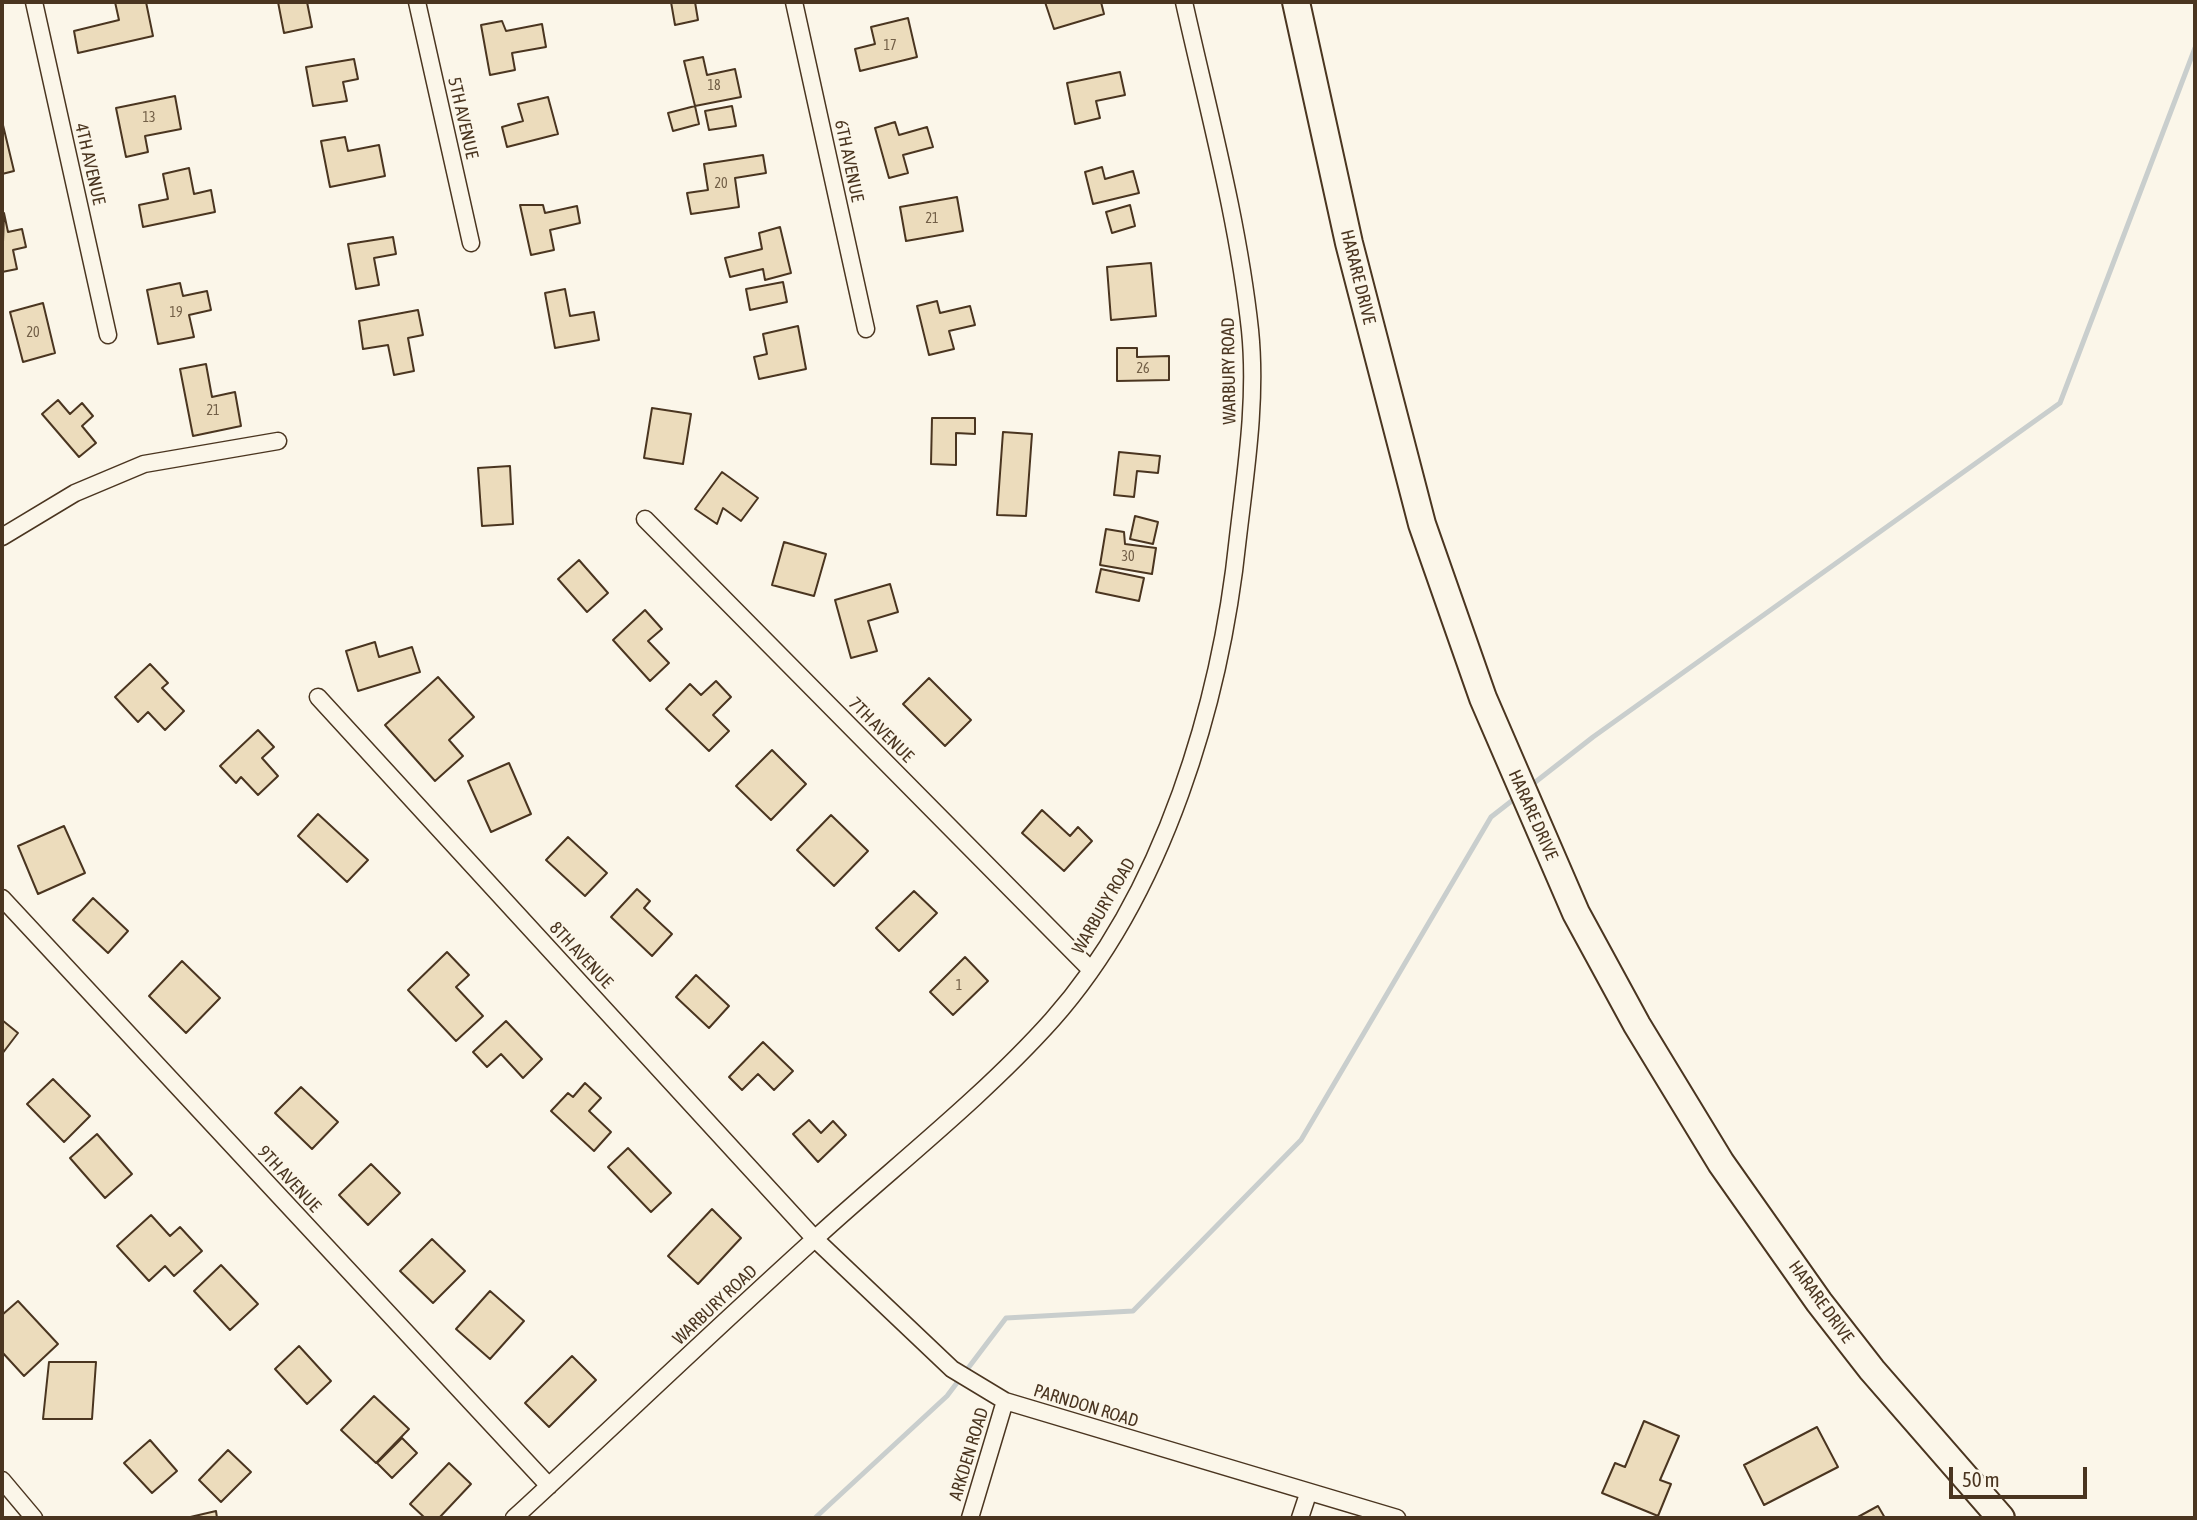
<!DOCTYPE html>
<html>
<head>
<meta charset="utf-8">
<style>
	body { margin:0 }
	#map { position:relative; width:2197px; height:1520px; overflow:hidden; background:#fbf6e9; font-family:"Asap Condensed",sans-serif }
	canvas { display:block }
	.frame { position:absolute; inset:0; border:4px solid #4a3520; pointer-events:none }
	.scale { position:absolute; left:1949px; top:1467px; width:138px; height:32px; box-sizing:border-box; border:4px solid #4a3520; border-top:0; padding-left:9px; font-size:21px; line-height:24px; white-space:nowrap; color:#4a3520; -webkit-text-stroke:5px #fbf6e9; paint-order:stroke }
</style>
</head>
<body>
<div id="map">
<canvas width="2197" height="1520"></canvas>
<div class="frame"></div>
<div class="scale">50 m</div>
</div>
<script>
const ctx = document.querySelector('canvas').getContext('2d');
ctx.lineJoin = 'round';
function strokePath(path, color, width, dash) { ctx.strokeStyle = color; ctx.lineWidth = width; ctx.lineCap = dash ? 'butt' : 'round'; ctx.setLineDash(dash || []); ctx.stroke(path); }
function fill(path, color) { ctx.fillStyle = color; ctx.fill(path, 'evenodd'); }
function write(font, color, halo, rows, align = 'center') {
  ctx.font = font + ' "Asap Condensed",sans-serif'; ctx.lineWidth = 5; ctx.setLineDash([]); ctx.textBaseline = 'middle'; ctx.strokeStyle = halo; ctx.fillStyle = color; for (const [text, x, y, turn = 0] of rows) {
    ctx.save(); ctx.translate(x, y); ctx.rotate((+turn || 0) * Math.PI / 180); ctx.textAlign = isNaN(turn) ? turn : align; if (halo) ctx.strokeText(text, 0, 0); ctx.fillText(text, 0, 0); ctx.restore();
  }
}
const stream = new Path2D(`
	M1529,787L1593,737L2060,403L2195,48
	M815,1518L947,1396L1006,1318L1133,1311L1301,1140L1491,817L1518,796`);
const building = new Path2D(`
	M115,2H146L153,36L78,53L74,31L119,20Z
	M278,2H307L312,27L284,33Z
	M671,2H695L698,20L675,25Z
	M1045,2H1101L1104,14L1054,29Z
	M908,18L917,57L860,71L855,49L875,44L871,27Z
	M502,21L506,31L542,24L546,47L512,53L515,70L490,75L481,25Z
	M703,57L707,75L735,69L741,97L695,106L684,61Z
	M354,59L358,79L343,82L347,101L313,106L306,67Z
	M1120,72L1125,95L1096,101L1100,118L1075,124L1067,83Z
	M175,96L181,129L145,136L148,152L126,157L116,108Z
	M548,97L558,134L507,147L502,127L523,121L518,104Z
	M695,106L699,124L673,131L668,113Z
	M732,106L736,126L709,130L705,111Z
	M2,121L14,171L2,174Z
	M895,122L899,135L927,127L933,147L903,155L908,173L889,178L875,128Z
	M345,137L348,151L379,145L385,176L330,187L321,141Z
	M763,155L766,173L735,178L739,207L691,214L687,193L708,190L704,164Z
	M1102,167L1105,179L1133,171L1139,193L1093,204L1085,172Z
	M189,168L194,194L211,190L215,212L143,227L139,205L168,199L163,174Z
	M957,197L963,231L906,241L900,207Z
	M520,205H543L545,213L577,206L580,223L550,230L554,250L531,255Z
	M1130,205L1135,226L1112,233L1106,212Z
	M4,213L8,232L22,229L26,247L13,250L17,269L2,272Z
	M780,227L791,273L765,280L763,269L730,277L725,258L762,249L759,233Z
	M393,237L396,254L374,258L379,285L356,289L348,244Z
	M1151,263L1156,316L1111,320L1107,267Z
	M783,282L787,302L750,310L746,289Z
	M180,283L183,296L207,291L211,310L189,315L194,337L158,344L147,290Z
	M565,289L570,316L594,312L599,340L555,348L545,293Z
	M937,301L940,313L970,306L975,325L949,331L954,349L929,355L917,306Z
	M43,303L55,353L23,362L10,312Z
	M418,310L423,335L408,338L414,371L394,375L388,345L363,349L359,321Z
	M798,326L806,369L759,379L754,357L767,354L763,334Z
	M1117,348H1137V357L1169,356V380L1117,381Z
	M206,364L212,397L235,392L241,426L193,436L180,369Z
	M58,400L70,414L82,403L93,416L82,426L96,443L79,457L42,414Z
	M652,408L691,414L683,464L644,458Z
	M932,418H975V434L956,433V465L931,464Z
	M1003,432L1032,434L1026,516L997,515Z
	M1119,452L1160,456L1158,473L1137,471L1134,497L1114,495Z
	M510,466L513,524L482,526L478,468Z
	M722,472L758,498L741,521L723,508L717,524L695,509Z
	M1135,516L1158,522L1153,544L1130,539Z
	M1106,529L1124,532L1125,544L1156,548L1152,574L1100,565Z
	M784,542L826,554L814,596L772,585Z
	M579,560L608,593L587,612L558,579Z
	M1101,569L1144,578L1139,601L1096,592Z
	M890,584L898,612L868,621L877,651L851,658L835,600Z
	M645,610L662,629L648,641L669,663L650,681L613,640Z
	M375,642L379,657L412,647L420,672L358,691L346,651Z
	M150,664L168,683L162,688L184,711L165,730L148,712L138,722L115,697Z
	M438,677L474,717L449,740L463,756L435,781L385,725Z
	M929,678L971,720L945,746L903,704Z
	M716,681L731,697L713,715L729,731L709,751L666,709L690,684L701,695Z
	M258,730L274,747L262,758L278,776L258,795L241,777L236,783L220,766Z
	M772,750L806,784L771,820L736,786Z
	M509,763L531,814L491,832L468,781Z
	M1042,810L1070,836L1078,827L1092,841L1064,871L1022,833Z
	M318,814L368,860L347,882L298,836Z
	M831,815L868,851L834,886L797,850Z
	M64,826L85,873L38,894L18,846Z
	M568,837L607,873L585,896L546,860Z
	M637,889L650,901L644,908L672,934L652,956L611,917Z
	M914,891L937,913L899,951L876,928Z
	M93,898L128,931L108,953L73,920Z
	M447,952L469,975L456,987L483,1016L456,1041L408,990Z
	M965,957L988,981L953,1015L930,992Z
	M182,961L220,998L186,1033L149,996Z
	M696,975L729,1006L709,1028L676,997Z
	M2,1020L18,1033L2,1054Z
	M506,1021L542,1059L523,1078L501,1054L487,1067L473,1052Z
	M763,1042L793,1071L774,1090L758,1074L742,1090L729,1077Z
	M53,1079L90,1116L64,1142L27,1104Z
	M585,1083L601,1098L589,1111L611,1132L594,1151L551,1111L568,1093L573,1097Z
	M301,1087L338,1122L312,1149L275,1113Z
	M809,1120L821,1133L833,1121L846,1135L818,1162L793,1134Z
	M97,1134L132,1174L105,1198L70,1158Z
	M628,1148L671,1193L651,1212L608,1167Z
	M371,1164L400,1193L368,1225L339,1195Z
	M712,1209L741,1238L698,1284L668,1256Z
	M151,1215L170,1236L180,1227L202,1251L174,1276L165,1266L149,1281L117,1246Z
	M432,1239L465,1271L433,1303L400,1271Z
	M221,1265L258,1304L230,1330L194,1291Z
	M490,1291L524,1321L490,1359L456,1329Z
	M18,1301L58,1344L24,1376L2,1352V1315Z
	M299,1346L331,1381L307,1404L275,1369Z
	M572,1356L596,1380L549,1427L525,1403Z
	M49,1362H96L92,1419H43Z
	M374,1396L409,1429L376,1463L341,1430Z
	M1644,1421L1679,1436L1660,1480L1671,1484L1658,1516L1602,1493L1615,1463L1625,1467Z
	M1817,1427L1838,1467L1764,1505L1744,1465Z
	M402,1438L417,1453L392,1478L377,1463Z
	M150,1440L177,1471L152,1493L124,1463Z
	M228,1450L251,1472L221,1502L199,1480Z
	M449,1463L471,1484L439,1518H425L410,1504Z
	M1878,1506L1885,1518H1856Z
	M216,1511L217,1518H186Z`);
const minor = new Path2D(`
	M34,2L108,335
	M417,2L471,243
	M794,2L866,329
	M645,519L1090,969
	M2,537L75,493L144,464L278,441
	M318,697L815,1239L952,1369L1005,1401L1397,1518
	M2,898L549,1486
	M2,1480L34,1518
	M514,1518C616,1424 716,1328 819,1235C896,1165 983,1097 1052,1020C1164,894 1221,702 1238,537C1246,469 1257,399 1250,330C1238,219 1208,110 1184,2
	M970,1518L1005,1401
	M1300,1518L1308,1494`);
const primary = new Path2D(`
	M1296,2L1349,243L1422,524L1483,698L1576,913L1637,1025L1721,1163L1819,1302L1872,1370L2001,1518`);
const numberNames = [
	["17",890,46],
	["18",714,86],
	["13",149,118],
	["20",721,184],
	["21",932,219],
	["19",176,313],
	["20",33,333],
	["26",1143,369],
	["21",213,411],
	["30",1128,557],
	["1",959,986]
];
const streetNames = [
	["5TH AVENUE",463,118,77],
	["6TH AVENUE",849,161,78],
	["4TH AVENUE",90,164,77],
	["HARARE DRIVE",1358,277,76],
	["WARBURY ROAD",1229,371,-91],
	["7TH AVENUE",881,730,45],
	["HARARE DRIVE",1533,815,66],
	["WARBURY ROAD",1104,906,-60],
	["8TH AVENUE",581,955,47],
	["9TH AVENUE",289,1179,47],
	["HARARE DRIVE",1821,1302,54],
	["WARBURY ROAD",715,1305,-43],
	["PARNDON ROAD",1086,1406,17],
	["ARKDEN ROAD",969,1454,-73]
];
strokePath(stream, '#c9cecd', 5);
fill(building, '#ecdcbc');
strokePath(building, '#4a3520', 2);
strokePath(minor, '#4a3520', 19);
strokePath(primary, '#4a3520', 30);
strokePath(minor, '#fbf6e9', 16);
strokePath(primary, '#fbf6e9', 26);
write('14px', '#725f47', null, numberNames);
write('18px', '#4a3520', '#fbf6e9', streetNames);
</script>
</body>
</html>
